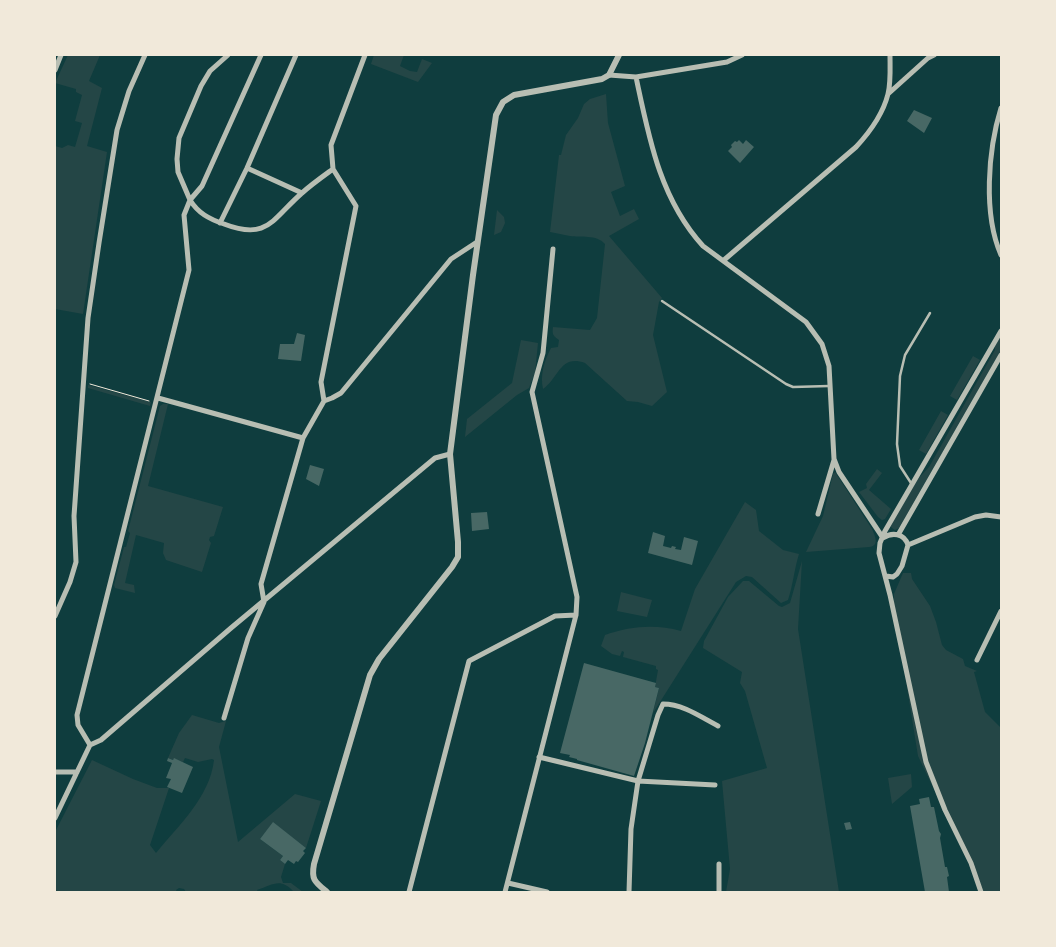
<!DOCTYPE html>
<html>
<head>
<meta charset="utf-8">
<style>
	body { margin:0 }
	#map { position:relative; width:1056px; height:947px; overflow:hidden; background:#0f3d3e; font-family:"Archivo Narrow",sans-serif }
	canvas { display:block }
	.frame { position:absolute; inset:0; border:56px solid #f1e9da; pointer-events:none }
</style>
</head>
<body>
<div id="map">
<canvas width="1056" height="947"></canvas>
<div class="frame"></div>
</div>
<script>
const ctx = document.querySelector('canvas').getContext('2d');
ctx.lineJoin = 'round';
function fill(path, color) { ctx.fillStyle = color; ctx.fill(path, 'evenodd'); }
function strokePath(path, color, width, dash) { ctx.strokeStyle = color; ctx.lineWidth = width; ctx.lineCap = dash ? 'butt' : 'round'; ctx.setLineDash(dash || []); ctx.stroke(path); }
const green = new Path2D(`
	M68,55H100L89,81L102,88L87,146L107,152L83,314L55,309V146L62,148L68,145L75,147L82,123L75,121L82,95L76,92V89L55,83Z
	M374,55H404L400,66L410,71L417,72L422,59L432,63L418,82L371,64Z
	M606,94L608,123L625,186L611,192L620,216L634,209L639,219L609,236L662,298L659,302L653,335L667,392L652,406L638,402L627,401L585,363C560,354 559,378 543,389C540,375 544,361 551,348L558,347L559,340C553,336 552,334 553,327L590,330L597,318L605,244C596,234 581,238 570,236C563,235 557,233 550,232L559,155H561L566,135L578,118L584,104L590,99Z
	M497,210L504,217L505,223L501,232L494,235Z
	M1001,336V350L899,528L895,530L892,528L890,526L917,480L929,467L995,350V346Z
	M521,340L538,343L535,373L529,388L517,395L465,437L467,419L512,383Z
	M973,356L980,360L957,400L950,396Z
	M88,385L151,402L150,406L88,388Z
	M163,404H168L148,486L223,507L214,536L210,537L209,540L211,543L202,572L166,560L163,553L164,543L136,535L125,583L134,585L135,593L115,588L114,585L124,547H126L130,533L128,531L160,406Z
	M941,411L948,415L926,454L919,450Z
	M877,469L882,473L869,490L891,509L885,519L882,520L878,517L859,492L867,488L866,484Z
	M835,472L872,529C875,536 880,546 869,547L806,552L823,516L833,474Z
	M745,502L756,510L759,531L783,550L799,554C794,570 793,585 788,600L781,603L752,577L746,576L736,582L653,713L659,688L655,687L658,670L656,669V666L623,657L624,652L622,651L620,656L612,654L601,646L605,635C631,626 655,624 681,631L695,589Z
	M802,561L798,629L839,892H726L730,869L722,781L767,768L745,691L740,683L742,672L703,648L704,641L728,597L743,581H749L779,606L782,607L790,603Z
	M903,573H911L912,579L930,606L936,622L942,645L946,650L963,659L965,666L977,671L974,672L985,712L1001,728V892H981L971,863L929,779L918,756L894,606V594Z
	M621,592L652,600L647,617L617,611Z
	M192,715L219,723L226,721L219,747L238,842L295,794L321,801L306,848L273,823L260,839L283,856L280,860L285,864L281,877L283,883H291L303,892H294C280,877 273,885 257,890L258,892H186L184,889L179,888L176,890L177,892H55V832L92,760L133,779L157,788H169L150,845L156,853C178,826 210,797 214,760L212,759L198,762L185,758L183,762L174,759L173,760L168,758L179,733Z
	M911,774L912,787L892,804L888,778Z`);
const building = new Path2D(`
	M914,110L932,118L924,133L907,121Z
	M739,140L743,144L746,140L754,147L740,163L728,151L732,147L731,145L735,141L737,142Z
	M297,333L305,335L301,361L278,359L280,344H294Z
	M310,465L324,469L319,486L306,479Z
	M487,512L489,529L472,531L471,513Z
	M653,532L665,536L663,546L671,548L672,546L676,547L675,549L681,550L684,537L698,541L692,565L648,553Z
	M584,663L656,683L655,687L659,688L645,743L634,776L577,760V759L569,757L570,755L560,753Z
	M168,758L173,760L174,758L193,767L182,793L167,787L171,779L166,778L172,763L167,761Z
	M929,797L931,807H934L939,831L941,834L940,838L945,867H947L949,876L947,877L949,892H925L910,806L920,804L919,799Z
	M273,822L306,848L303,851L305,853L298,862L296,861L294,864L288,860L285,864L280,860L283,856L260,839Z
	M850,822L852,829L846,830L844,823Z`);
const path = new Path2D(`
	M90,384L149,401`);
const service = new Path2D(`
	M662,301L786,384L793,387L829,386
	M911,483L900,466L897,444L900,376L905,355L930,313`);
const minor = new Path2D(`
	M261,55L202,186L190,200C198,213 209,219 224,224C268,241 272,219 302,193C312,184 322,177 333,169
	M55,70L61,55
	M609,75L636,77L727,62L742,55
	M636,77C649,138 660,199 703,246L806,322L822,344L829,366L834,459L839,472L883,538
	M888,94L928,58L934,55
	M1001,108C988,150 983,214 1001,255
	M247,168L302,193
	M220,223L247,168L296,55
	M724,260L856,147C869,133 883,114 888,94C891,82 890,68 890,55
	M158,398L303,438
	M324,401L332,398L341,393L451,259L477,242
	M818,514L834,460
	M898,535L1001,355
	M883,538C892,532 904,533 908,545
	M908,545L975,517L986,515L1001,517
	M886,576L893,577L897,574L902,566L908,545
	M55,616L70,582L76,562L74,516L88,318L99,243L117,130L129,91L145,55
	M977,660L1001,611
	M224,718L248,638L264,602L261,584L303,438L324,401L321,382L356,206L333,169L331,145L365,55
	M90,745L78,725L77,715L189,270L184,215L190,200L178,172L177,159L179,138L201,86L210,71L228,55
	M539,757L638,781L715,785
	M55,772H77
	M55,818L90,745L101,740L231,628L435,458L450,454
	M508,883L547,892
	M409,892L469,661L555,616L576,615
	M505,892L576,615L577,597L532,392L543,353L553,249
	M629,892L631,829L638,781L658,715L663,704C683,704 701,717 718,726
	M719,892V864
	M981,892L971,863L945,810L926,762L890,595L879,553L880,543L885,531L1001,331`);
const tertiary = new Path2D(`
	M327,892C315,882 311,880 314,864L370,675L379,659L452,567L458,557V542L450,454L473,275L496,115L503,102L514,95L602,79L609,75L619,55`);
fill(green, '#244646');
fill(building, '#486865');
strokePath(path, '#f1e9da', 1);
strokePath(service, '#b8beb3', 2.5);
strokePath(minor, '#b8beb3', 5);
strokePath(tertiary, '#b8beb3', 6);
</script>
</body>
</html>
